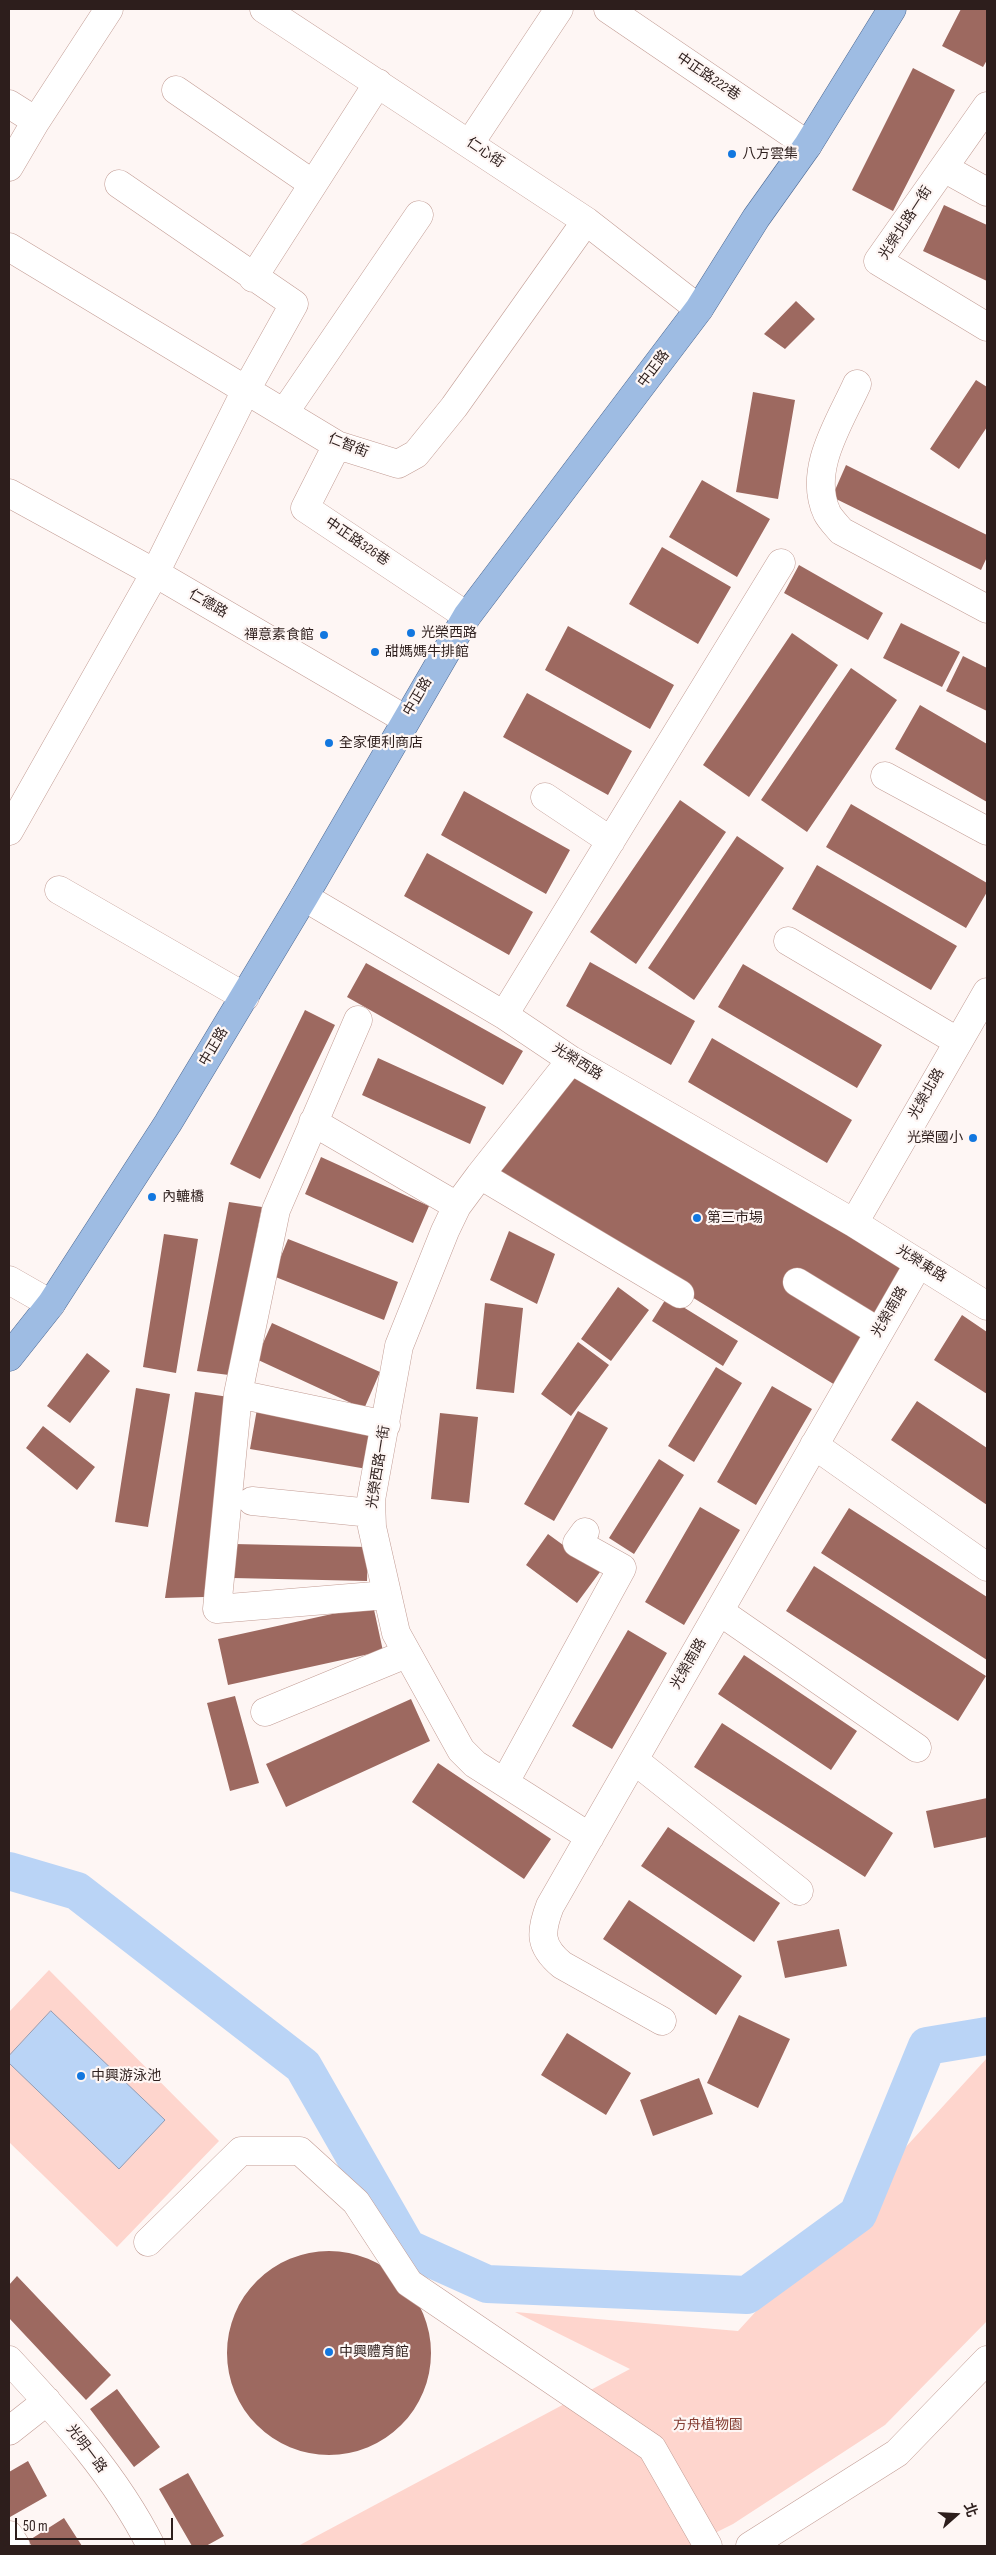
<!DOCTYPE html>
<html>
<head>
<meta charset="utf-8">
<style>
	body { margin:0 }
	#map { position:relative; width:996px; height:2555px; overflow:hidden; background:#fef6f4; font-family:"Sofia Sans Condensed","Noto Sans TC",sans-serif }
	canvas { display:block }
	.frame { position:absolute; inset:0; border:10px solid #2d1e1c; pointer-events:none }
	.north { position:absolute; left:931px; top:2490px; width:50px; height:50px; -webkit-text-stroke:4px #fef6f4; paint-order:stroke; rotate:71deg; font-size:14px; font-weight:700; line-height:20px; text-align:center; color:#2d1e1c }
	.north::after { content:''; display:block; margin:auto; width:18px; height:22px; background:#2d1e1c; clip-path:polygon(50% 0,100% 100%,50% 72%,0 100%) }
	.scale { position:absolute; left:15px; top:2518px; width:158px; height:22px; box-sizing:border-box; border:2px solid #2d1e1c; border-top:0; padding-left:6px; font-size:15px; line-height:18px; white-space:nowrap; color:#2d1e1c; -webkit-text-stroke:4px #fef6f4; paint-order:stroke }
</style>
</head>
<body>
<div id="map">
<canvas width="996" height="2555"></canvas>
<div class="frame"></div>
<div class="north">北</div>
<div class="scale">50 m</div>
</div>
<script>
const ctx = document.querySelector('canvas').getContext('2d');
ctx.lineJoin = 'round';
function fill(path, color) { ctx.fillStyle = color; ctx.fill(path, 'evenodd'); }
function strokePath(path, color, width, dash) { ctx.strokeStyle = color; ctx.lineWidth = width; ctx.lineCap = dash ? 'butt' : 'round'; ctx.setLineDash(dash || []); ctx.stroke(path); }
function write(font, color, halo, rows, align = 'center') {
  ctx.font = font + ' "Sofia Sans Condensed","Noto Sans TC",sans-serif'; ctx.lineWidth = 4.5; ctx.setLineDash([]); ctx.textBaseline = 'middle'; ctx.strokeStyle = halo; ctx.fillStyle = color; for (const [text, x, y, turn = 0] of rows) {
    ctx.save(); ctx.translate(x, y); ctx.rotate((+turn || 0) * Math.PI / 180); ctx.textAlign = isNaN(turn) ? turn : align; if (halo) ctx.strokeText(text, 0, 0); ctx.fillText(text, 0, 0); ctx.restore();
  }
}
const green = new Path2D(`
	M49,1970L219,2141L117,2247L9,2142V2012Z
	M987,2058V2321L885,2425L733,2524L689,2546H298L630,2369L515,2312L738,2331Z`);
const water = new Path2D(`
	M51,2011L165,2120L119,2169L9,2063V2056Z`);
const river = new Path2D(`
	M9,1871L77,1891L303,2066L407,2248L487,2284L747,2295L858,2214L927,2046L987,2036`);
const building = new Path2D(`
	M961,9H987V60L983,67L942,46Z
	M913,68L955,90L893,211L852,190Z
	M944,205L987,225V281L923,251Z
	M796,301L815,319L785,349L764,334Z
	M976,380L987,387V427L959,469L930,449Z
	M753,392L795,400L778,499L736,492Z
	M846,465L987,535V557L981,570L832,497Z
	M702,480L770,519L737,577L669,537Z
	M662,547L731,587L698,644L629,604Z
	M799,565L883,613L868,640L784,593Z
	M901,623L960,652L942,687L883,658Z
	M568,626L674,685L650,729L545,670Z
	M792,633L838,665L749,797L703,765Z
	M963,656L987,668V711L946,691Z
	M851,668L897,700L807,832L761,800Z
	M527,693L632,751L608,795L503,737Z
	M920,705L987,744V802L895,749Z
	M464,791L570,850L546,894L441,835Z
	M680,800L726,832L636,964L590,932Z
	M851,804L987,883V892L966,928L826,847Z
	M737,836L784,868L694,1000L648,968Z
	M427,853L533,912L509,955L404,896Z
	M817,865L957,946L931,990L792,909Z
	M590,962L695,1021L671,1065L566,1006Z
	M366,963L523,1051L503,1085L347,997Z
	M743,964L882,1045L857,1088L718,1007Z
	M305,1010L335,1025L260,1179L230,1164Z
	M712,1038L852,1120L827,1163L688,1082Z
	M378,1058L486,1107L470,1144L362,1095Z
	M574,1071L909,1264L840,1388L490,1173Z
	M321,1157L429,1206L413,1243L305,1194Z
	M229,1202L262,1207L229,1375L197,1371Z
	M509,1231L555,1254L537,1304L490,1280Z
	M164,1234L198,1239L176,1373L143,1367Z
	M288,1239L398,1282L384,1320L273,1276Z
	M618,1287L649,1310L611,1361L581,1339Z
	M667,1297L738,1341L723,1366L652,1321Z
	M485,1303L523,1308L514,1393L476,1389Z
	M962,1315L987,1332V1394L934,1360Z
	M272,1323L380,1372L364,1409L256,1359Z
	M578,1342L609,1365L571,1416L541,1394Z
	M87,1353L110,1371L70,1423L47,1406Z
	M716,1367L742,1383L694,1462L668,1446Z
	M772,1386L812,1409L756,1505L717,1482Z
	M136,1388L170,1394L148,1527L115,1522Z
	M195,1392L229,1397L204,1597L165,1598Z
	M917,1401L987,1448V1505L891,1440Z
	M257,1409L373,1429L367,1469L250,1449Z
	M578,1411L608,1428L554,1521L524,1504Z
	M440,1413L478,1417L469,1503L431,1499Z
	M43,1426L95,1467L77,1490L26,1448Z
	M659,1459L684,1475L634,1554L609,1538Z
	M700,1507L740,1530L684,1625L645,1602Z
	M849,1508L987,1597V1660L821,1553Z
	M548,1534L600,1572L577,1603L526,1565Z
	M234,1544L368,1547L367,1581L233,1578Z
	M814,1566L986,1676L958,1721L786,1611Z
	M373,1605L383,1651L228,1685L218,1639Z
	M628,1630L667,1653L612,1749L572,1726Z
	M744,1655L857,1731L831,1770L718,1694Z
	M235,1696L259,1783L230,1791L207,1703Z
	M411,1699L430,1741L286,1807L266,1764Z
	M722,1723L893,1833L865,1877L694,1767Z
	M438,1763L551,1839L524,1879L412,1802Z
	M987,1798V1837L934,1848L926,1811Z
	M668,1827L780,1903L754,1942L641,1866Z
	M629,1900L742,1976L716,2015L603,1939Z
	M839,1929L847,1966L785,1978L777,1941Z
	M739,2015L790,2039L758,2108L707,2083Z
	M567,2033L631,2073L606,2115L541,2075Z
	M699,2078L713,2114L653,2136L640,2100Z
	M227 2353a102 102 0 1 1 204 0a102 102 0 1 1-204 0Z
	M17,2276L111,2375L86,2400L9,2318V2285Z
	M117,2389L160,2447L134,2467L90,2409Z
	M28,2461L47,2496L10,2517L9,2472Z
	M188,2473L224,2536L206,2546H192L159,2489Z
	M64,2518L82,2546H32L28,2541Z`);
const minor = new Path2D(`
	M264,9L586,221L699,309
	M608,9L808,145
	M176,90L313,184
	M9,104L36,121
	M987,106L878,261L987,327
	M470,143L559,9
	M9,167L36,121L109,9
	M944,168L987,192
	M9,247L337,445L398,464L416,454L454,407L586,221
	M253,278L378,83
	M857,384C840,422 807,470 827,513C830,519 837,526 841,531L987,609
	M284,413L419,215
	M337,445L305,508L467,616
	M9,493L155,573L405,719
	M885,776L987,831
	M545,797L611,841
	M9,831L155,573L246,390L294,304L119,184
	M59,890L245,997
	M304,897L504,1015L571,1060L854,1223L987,1306
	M788,941L957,1041
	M504,1015L781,563
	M358,1020L276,1210L238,1394L217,1609L386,1595
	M571,1060L480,1175L457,1206L445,1231L399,1346L371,1500L372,1527L396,1633L461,1750L475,1764L590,1837
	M313,1122L457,1206
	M480,1175L680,1294
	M854,1223L987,992
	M9,1280L51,1304
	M797,1282L879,1332
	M238,1394L386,1425
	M814,1445L987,1567
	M252,1501L371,1513
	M719,1611L917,1748
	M265,1712L406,1654
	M634,1760L799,1891
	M505,1782L622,1568L577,1543L585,1532
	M662,2021L562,1965C539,1946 540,1932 550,1906L919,1263
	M148,2242L241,2151H300L356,2202L409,2283L652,2448L708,2546
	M9,2360C62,2417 116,2476 151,2546
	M9,2431L47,2401
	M9,2535L16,2546
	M750,2546L897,2453L987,2360`);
const major = new Path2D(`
	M9,1357L51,1304L168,1123L304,897L467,616L699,309L756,218L808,145L892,9`);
const markers = [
	[732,154,5,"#1277df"],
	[411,633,5,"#1277df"],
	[324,635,5,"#1277df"],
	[375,652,5,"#1277df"],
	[329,743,5,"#1277df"],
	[973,1138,5,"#1277df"],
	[152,1197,5,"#1277df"],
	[697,1218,5,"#1277df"],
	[81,2076,5,"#1277df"],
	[329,2352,5,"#1277df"]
];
const streetNames = [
	["中正路222巷",708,77,34],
	["仁心街",485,153,34],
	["光榮北路一街",906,223,-57],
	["中正路",654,369,-53],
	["仁智街",348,446,22],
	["中正路326巷",357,542,34],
	["仁德路",208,604,30],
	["中正路",418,697,-59],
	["中正路",214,1047,-59],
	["光榮西路",577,1062,32],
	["光榮北路",927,1094,-60],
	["光榮東路",921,1264,32],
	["光榮南路",890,1312,-60],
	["光榮西路一街",379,1467,-81],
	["光榮南路",689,1664,-60],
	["光明一路",86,2449,53]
];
const poiNames = [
	["八方雲集",742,154],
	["光榮西路",421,633],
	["禪意素食館",314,635,"right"],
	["甜媽媽牛排館",385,652],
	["全家便利商店",339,743],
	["光榮國小",963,1138,"right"],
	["內轆橋",162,1197],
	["第三市場",707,1218],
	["中興游泳池",91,2076],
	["中興體育館",339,2352]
];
const parkNames = [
	["方舟植物園",708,2425]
];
fill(green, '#fed5cd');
fill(water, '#bad4f6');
strokePath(water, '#909db5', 1);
strokePath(river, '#bad4f6', 38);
fill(building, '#9d6960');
strokePath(minor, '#c29c94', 29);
strokePath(major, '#4c6892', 29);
strokePath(minor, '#fff', 28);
strokePath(major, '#9ebce3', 28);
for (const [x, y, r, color] of markers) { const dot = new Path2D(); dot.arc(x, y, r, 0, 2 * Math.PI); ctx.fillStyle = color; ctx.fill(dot); strokePath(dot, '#fef6f4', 2); }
write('14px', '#2d1e1c', '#fef6f4', streetNames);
write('14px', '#2d1e1c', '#fef6f4', poiNames, 'left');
write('14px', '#853e33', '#fef6f4', parkNames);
</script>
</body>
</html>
